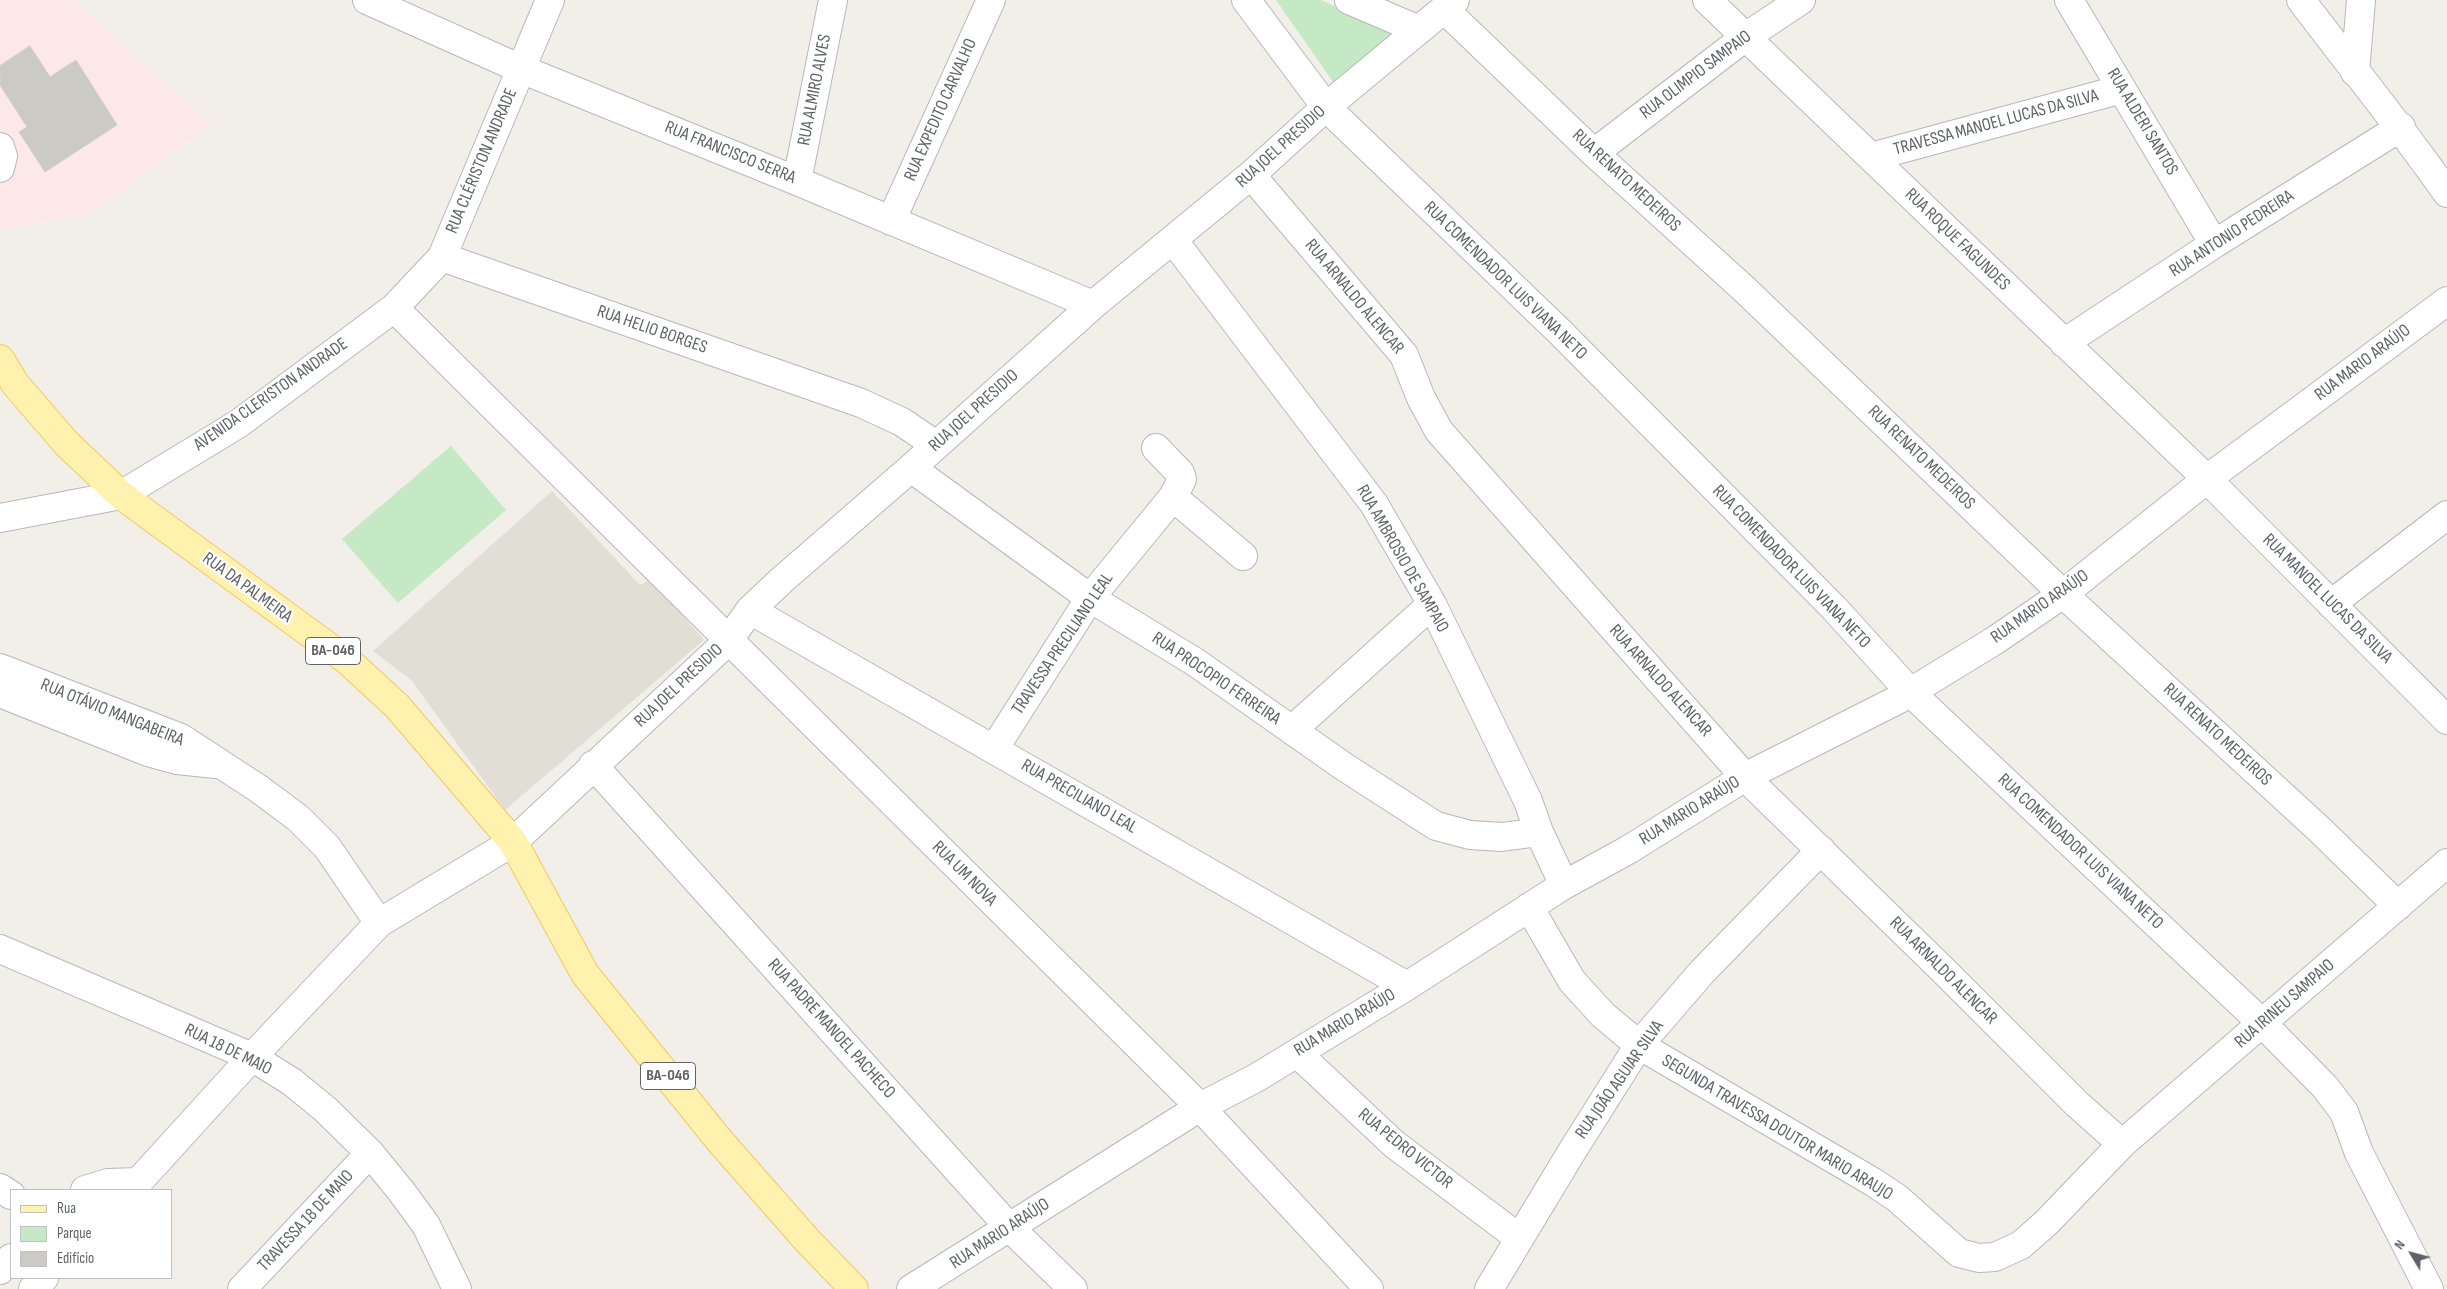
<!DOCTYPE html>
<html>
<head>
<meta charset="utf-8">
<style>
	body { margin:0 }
	#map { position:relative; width:2447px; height:1289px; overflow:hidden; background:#f1efe8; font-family:"Sofia Sans Condensed",sans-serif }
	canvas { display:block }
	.legend { position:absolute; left:10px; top:1189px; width:162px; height:90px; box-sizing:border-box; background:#fff; border:1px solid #bfc1c3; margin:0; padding:6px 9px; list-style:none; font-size:15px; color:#5f6368 }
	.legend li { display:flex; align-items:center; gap:10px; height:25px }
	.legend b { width:25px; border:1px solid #bfc1c3 }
	.north { position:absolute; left:2387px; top:1229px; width:50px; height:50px; -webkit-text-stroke:4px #fff; paint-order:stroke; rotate:307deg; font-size:14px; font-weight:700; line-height:20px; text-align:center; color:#5f6368 }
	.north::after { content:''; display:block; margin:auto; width:18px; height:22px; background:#5f6368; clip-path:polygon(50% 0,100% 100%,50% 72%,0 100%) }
</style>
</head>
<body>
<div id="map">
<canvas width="2447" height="1289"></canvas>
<ul class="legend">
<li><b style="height:6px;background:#fff2af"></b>Rua</li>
<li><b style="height:14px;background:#c5e8c5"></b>Parque</li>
<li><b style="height:14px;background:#cccac5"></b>Edifício</li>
</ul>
<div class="north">N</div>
</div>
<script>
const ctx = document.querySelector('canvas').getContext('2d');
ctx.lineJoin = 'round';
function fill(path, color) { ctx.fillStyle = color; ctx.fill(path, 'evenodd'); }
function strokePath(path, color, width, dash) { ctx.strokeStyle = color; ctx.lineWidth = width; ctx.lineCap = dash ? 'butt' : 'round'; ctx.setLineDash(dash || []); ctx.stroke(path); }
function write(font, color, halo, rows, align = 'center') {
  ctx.font = font + ' "Sofia Sans Condensed",sans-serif'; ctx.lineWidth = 4.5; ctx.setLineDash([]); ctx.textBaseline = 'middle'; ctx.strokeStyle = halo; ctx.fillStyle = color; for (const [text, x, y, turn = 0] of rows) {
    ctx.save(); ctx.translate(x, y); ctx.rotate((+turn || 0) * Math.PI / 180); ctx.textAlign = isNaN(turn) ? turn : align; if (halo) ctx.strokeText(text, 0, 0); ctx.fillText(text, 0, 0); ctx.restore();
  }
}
const education = new Path2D(`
	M552,491L640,585L651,579L704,640L505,810L412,681L373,651Z`);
const medical = new Path2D(`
	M0,0H74L212,125L88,214L0,230Z`);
const green = new Path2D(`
	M1276,0H1321L1398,35L1338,89Z
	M451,446L506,510L398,603L342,539Z`);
const building = new Path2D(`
	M30,46L50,77L76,60L117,125L45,172L19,132L27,127L0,85V66Z`);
const minor = new Path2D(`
	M367,0L521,69L797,181L1093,305
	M1246,0L1326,107L1561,333L1834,608L1910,692L2262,1023L2325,1087L2344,1112L2359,1153L2429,1289
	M1349,0L1419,30
	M1707,0L2207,479L2447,720
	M2069,0L2214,244
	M2301,0C2350,65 2401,127 2447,193
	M1444,9L1594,153L1743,288L2063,594L2320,830L2398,906
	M2355,72L2361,0
	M0,147L3,156L0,168
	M1594,153L1744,38L1801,0
	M1871,157L2122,89
	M1251,175L1404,355L1421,398L1439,431L1745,777L1946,973L2077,1104L2122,1144
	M797,181L833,0
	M891,221L991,0
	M1173,240L1374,504L1432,604L1528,801L1539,832L1564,885
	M442,257L861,403L902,422L936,445
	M394,308L1200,1107L1369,1289
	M2064,343L2214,244L2401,127
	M911,468L1090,598L1195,662L1343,766L1436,826L1470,835L1502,837L1539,832
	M1173,497L1243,556
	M0,518L121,495L238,424L394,308L442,257L550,0
	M2331,604L2447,515
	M750,610L1407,986
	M0,668L181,738L259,789L298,818L327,847L379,923
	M0,693L148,752L177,760L216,764
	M1292,730L1432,604
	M994,749L1090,598L1173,497L1182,479L1180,473L1156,448
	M593,765L1009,1227L1073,1289
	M1529,907L1572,981L1603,1015L1639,1045L1873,1182L1897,1198L1959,1253L1979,1258L1995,1257L2021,1245L2046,1223L2122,1144L2447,863
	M0,949L252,1057L292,1082L325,1109L370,1153L401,1191L426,1225L457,1289
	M1297,1053L1394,1144L1519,1238
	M0,1188L11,1195
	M85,1190L108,1183L139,1182
	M131,1190L252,1057L379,923L513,842L728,641L750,610L783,579L911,468L1093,305L1251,175L1326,107L1455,0
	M0,1270L11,1258
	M33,1289L44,1278
	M242,1289L370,1153
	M911,1289L1200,1107L1256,1078L1407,986L1564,885L1628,850L1745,777L1899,699L1994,641L2063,594L2207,479L2447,301
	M1489,1289L1571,1153L1639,1045L1702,972L1821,850`);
const major = new Path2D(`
	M0,359L16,385L67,444L121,495L348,661L397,706L513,842L585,974L719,1140L806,1239L854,1289`);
const shields = [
	[333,651,55],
	[668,1076,55]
];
const shieldNames = [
	["BA-046",333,651],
	["BA-046",668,1076]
];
const streetNames = [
	["RUA OLIMPIO SAMPAIO",1696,75,-37],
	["RUA ALMIRO ALVES",815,90,-79],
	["RUA EXPEDITO CARVALHO",941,110,-66],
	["RUA ALDERI SANTOS",2142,122,59],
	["TRAVESSA MANOEL LUCAS DA SILVA",1996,123,-15],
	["RUA JOEL PRESIDIO",1281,147,-42],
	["RUA FRANCISCO SERRA",730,153,22],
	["RUA CLÉRISTON ANDRADE",482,161,-67],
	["RUA RENATO MEDEIROS",1626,181,43],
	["RUA ANTONIO PEDREIRA",2232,234,-33],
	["RUA ROQUE FAGUNDES",1957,240,44],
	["RUA COMENDADOR LUIS VIANA NETO",1505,281,44],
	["RUA ARNALDO ALENCAR",1354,297,50],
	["RUA HELIO BORGES",652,330,19],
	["RUA MARIO ARAÚJO",2363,363,-37],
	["AVENIDA CLERISTON ANDRADE",271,395,-35],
	["RUA JOEL PRESIDIO",974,411,-42],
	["RUA RENATO MEDEIROS",1921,458,44],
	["RUA AMBROSIO DE SAMPAIO",1402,559,60],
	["RUA COMENDADOR LUIS VIANA NETO",1791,567,46],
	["RUA DA PALMEIRA",247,588,36],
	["RUA MANOEL LUCAS DA SILVA",2327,599,45],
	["RUA MARIO ARAÚJO",2040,607,-35],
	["TRAVESSA PRECILIANO LEAL",1063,644,-56],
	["RUA PROCOPIO FERREIRA",1216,679,34],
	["RUA ARNALDO ALENCAR",1660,681,48],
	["RUA JOEL PRESIDIO",679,686,-43],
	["RUA OTÁVIO MANGABEIRA",112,713,22],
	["RUA RENATO MEDEIROS",2217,735,43],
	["RUA PRECILIANO LEAL",1079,797,30],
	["RUA MARIO ARAÚJO",1690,811,-32],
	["RUA COMENDADOR LUIS VIANA NETO",2080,852,43],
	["RUA UM NOVA",964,874,45],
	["RUA ARNALDO ALENCAR",1943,971,45],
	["RUA IRINEU SAMPAIO",2285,1004,-41],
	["RUA MARIO ARAÚJO",1345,1023,-31],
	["RUA PADRE MANOEL PACHECO",831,1029,48],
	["RUA 18 DE MAIO",228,1050,26],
	["RUA JOÃO AGUIAR SILVA",1620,1080,-55],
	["SEGUNDA TRAVESSA DOUTOR MARIO ARAUJO",1777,1128,31],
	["RUA PEDRO VICTOR",1405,1149,39],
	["TRAVESSA 18 DE MAIO",306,1221,-47],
	["RUA MARIO ARAÚJO",1000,1234,-33]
];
fill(education, '#e1ded6');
fill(medical, '#fce8e6');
fill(green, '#c5e8c5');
fill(building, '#cccac5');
strokePath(building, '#d6d1c6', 1);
strokePath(minor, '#b5b8bc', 30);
strokePath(major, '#f2c960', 30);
strokePath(minor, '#fff', 28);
strokePath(major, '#fff2af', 28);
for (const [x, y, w] of shields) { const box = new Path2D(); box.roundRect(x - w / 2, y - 13.5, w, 27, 4); ctx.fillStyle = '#fff'; ctx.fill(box); strokePath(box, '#5f6368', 1); }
write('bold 16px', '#5f6368', null, shieldNames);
write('18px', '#5f6368', '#fff', streetNames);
</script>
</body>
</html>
